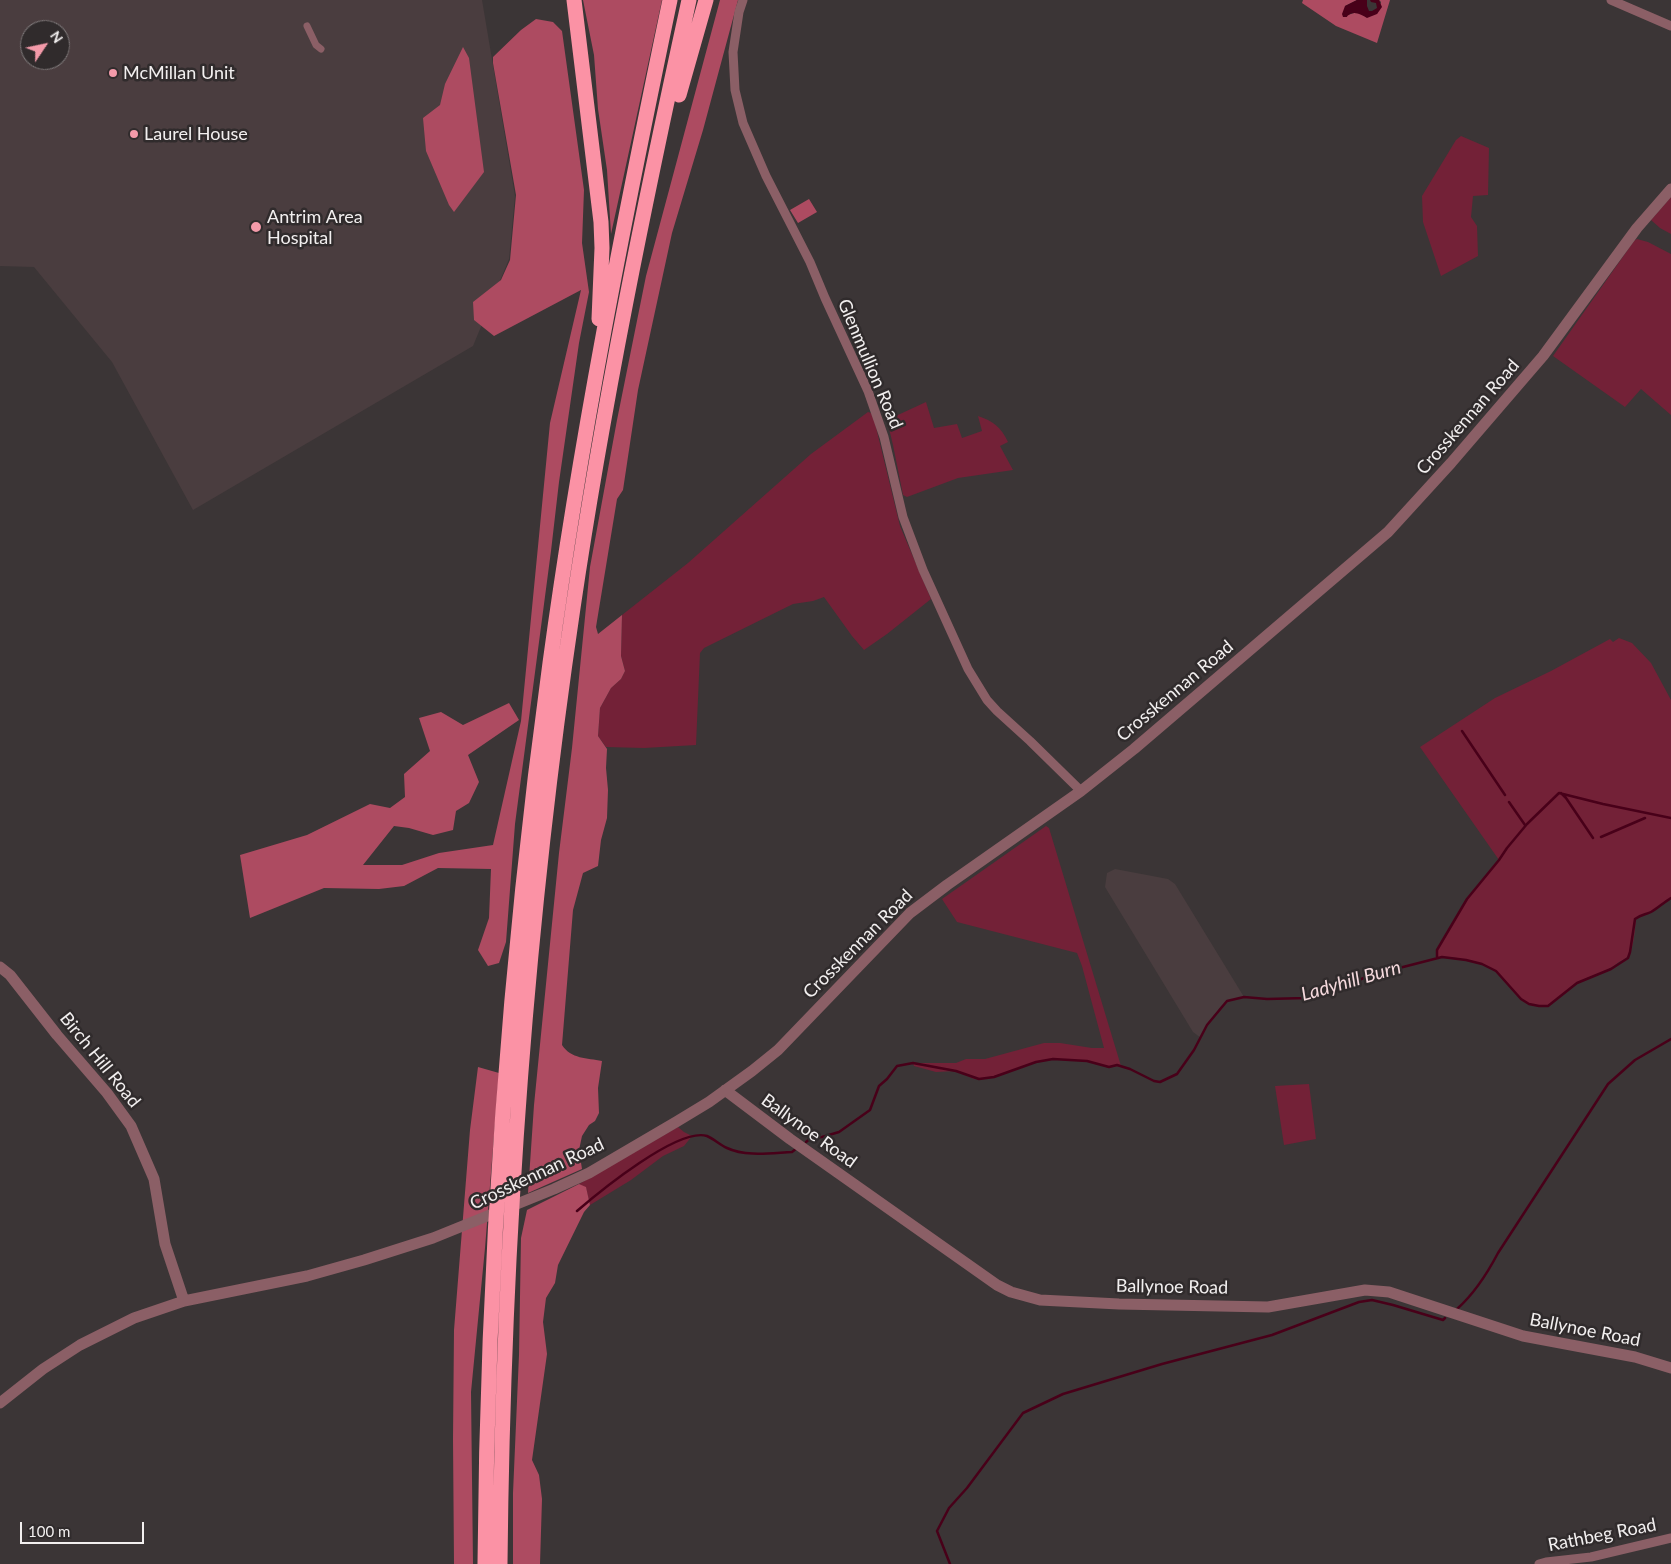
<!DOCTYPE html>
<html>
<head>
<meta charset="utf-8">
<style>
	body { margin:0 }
	#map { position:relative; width:1671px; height:1564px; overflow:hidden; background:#3b3536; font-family:Lato,sans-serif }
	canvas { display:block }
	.north { position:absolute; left:20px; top:20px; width:50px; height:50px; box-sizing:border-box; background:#302b2c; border:1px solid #7e797a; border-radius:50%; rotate:56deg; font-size:14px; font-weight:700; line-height:20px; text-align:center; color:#f2efef }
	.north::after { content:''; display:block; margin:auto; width:18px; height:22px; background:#f39aa9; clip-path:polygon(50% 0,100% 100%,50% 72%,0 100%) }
	.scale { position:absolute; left:20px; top:1522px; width:124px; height:22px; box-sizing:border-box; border:2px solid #f2efef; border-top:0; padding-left:6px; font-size:15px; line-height:18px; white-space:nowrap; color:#f2efef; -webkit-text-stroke:4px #302b2c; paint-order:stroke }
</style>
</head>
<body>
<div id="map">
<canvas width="1671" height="1564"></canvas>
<div class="north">N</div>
<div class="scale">100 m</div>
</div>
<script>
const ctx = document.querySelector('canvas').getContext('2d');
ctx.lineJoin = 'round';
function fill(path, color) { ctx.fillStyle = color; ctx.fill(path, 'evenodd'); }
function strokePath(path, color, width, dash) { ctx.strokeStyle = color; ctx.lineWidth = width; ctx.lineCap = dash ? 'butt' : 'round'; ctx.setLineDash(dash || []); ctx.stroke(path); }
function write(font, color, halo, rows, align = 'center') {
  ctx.font = font + ' Lato,sans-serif'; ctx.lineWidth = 5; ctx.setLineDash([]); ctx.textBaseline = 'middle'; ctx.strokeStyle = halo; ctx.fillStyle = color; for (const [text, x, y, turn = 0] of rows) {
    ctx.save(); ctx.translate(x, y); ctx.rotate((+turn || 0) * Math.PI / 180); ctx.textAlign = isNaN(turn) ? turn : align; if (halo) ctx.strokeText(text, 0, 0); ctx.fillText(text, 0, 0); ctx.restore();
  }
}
const built = new Path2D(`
	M0,0H482L515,196L509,259L473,346L193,510L112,362L34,267L0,266ZM30,30H60V60H30Z
	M1115,869L1168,879L1175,884L1244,997L1227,1001L1221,1006L1207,1025L1201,1038L1193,1032L1105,887L1107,873Z`);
const green = new Path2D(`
	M1461,136L1489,148L1488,195L1473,196L1471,217L1477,226L1478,256L1441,276L1423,222L1422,196L1456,140Z
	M1671,197V234L1660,228L1651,220Z
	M1637,239L1648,242L1671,254V415L1641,389L1625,407L1553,356L1634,241Z
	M926,402L934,428L957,424L962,438L982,431L978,416C993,421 1001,427 1008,442L1000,446L1013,470L958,478L907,497L903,495L893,445L887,420Z
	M868,412L871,413L874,419L900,526L931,599L887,634L864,650L852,636L824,597L813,601L793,604L704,648L700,653L696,745L644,748L606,747L598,736L600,708L611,688L621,679L625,671L621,656L622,615L688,563L811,454Z
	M1619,638L1632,643L1651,663L1671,700V898C1664,902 1658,909 1651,912C1645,915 1642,914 1636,919C1635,928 1634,949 1628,956C1626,959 1622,960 1619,962C1605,974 1590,975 1575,984C1567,989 1555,1003 1548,1006C1543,1007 1537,1006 1533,1005C1518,1001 1512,987 1502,977C1488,963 1456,955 1437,958V950L1467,899L1499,860L1420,747L1495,698L1551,671L1610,639L1613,642Z
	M1046,826L1049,828L1121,1066L1109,1067L1087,1061L1053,1059L1036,1062L989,1078L974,1079L956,1071L936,1072L914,1066L913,1063H956L966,1059H985L1044,1043H1060L1092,1048H1104L1082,966L1077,953L957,922L942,899Z
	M1309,1084L1316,1139L1284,1145L1275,1086Z
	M678,1127L684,1132L692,1136L684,1146L663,1156L631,1180L590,1205L586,1188L579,1184Z`);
const forest = new Path2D(`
	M583,0H662L611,234L607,170L598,109L594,55Z
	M720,0H738L703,130L672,233L638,390L623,490L617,499L596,627L598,634L622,615L621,656L625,671L621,679L611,688L600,708L598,736L607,749L606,768L608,790L607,818L601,840L598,866L583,873L573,910L562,1045C571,1059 587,1058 602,1061L598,1088L599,1113L595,1121L589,1125L582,1136L579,1150L582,1169L528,1193L534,1105L559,853L572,748L590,567L617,420L646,276Z
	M1303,0H1357L1345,6L1348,15L1354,13L1377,14L1381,2L1379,0H1390L1377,43L1336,26L1302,3Z
	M536,19L553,22L562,31L584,190L582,243L589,292L579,343L559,482L551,551L515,824L506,942L499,963L488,966L478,950L489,918L491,869L438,868L404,886L379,889L324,888L250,918L240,855L307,835L370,804L390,808L405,797L404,774L430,751L419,718L441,712L463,725L509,703L519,720L468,755L479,782L469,803L456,811L453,830L433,835L409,828L394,826L363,865H402L439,853L493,845L521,721L550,423L581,290L494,336L474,320L473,302L501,280L510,260L516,195L493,63V57L521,30Z
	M463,47L469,58L484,172L454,212L449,205L426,151L423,118L440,105L445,84Z
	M809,199L817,212L798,223L790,210Z
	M478,1067L499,1073L485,1248L471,1392L473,1564H454L453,1439L454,1330L470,1130Z
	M579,1184L586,1187L590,1205L584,1212L558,1265L555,1283L546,1298L543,1322L547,1354L532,1460L539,1475L542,1499L540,1564H513V1493L519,1355L521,1238L527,1210Z`);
const water = new Path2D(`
	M1357,0H1367V6L1369,11H1372L1377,8L1376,3L1371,2L1370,0H1379L1382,7L1377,14L1367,18C1362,15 1356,11 1350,14C1344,18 1350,17 1343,17L1342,14L1345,6Z`);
const stream = new Path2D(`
	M1462,731L1505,795
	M1559,793L1603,804L1671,818
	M1561,793L1566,798L1593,838
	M1509,802L1525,825
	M1601,837L1645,818
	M1437,958V950L1467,899L1499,860L1507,848L1527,824L1559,793
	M806,1142L811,1138L822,1137L839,1132L870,1110L879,1086L887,1079L897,1066L913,1063L956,1071L979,1079L994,1077L1036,1062L1053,1059L1087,1061L1109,1067L1117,1065L1130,1069L1154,1081L1160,1082L1177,1074L1194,1050L1207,1025L1227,1001L1244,997L1267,999L1306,998L1344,987L1368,976L1442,957L1466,960L1482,964L1496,971L1521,999L1529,1004L1539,1006H1548L1577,983L1611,969L1628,958L1630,952L1635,919C1642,914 1645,915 1651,912C1657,909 1664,902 1671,898
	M577,1211C599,1192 678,1127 707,1136C714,1139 720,1145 727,1148C746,1157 771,1153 792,1152L797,1148
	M1457,1309C1475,1293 1487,1274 1498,1253L1608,1084L1635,1060L1671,1039
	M950,1564L937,1531L949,1508L967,1488L1023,1413L1063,1394L1162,1364L1272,1335L1359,1302L1372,1300L1393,1305L1443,1320L1445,1318`);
const pedestrian = new Path2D(`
	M307,26L316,45L321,49`);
const minor = new Path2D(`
	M743,0L739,12L733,52L735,90L743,123L766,176L810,262L825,298L868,391L884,437L903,517L923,570L968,669L987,700L997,711L1030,741L1081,791
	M1611,0L1671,26
	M1539,1564L1546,1562L1591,1557L1671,1538`);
const tertiary = new Path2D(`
	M0,967L10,975L57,1035L107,1093L131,1126L154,1179L165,1244L184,1301
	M725,1090L790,1139L997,1285L1011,1292L1040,1300L1119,1304L1268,1307L1365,1290L1389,1292L1523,1336L1635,1357L1671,1368
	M0,1403L43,1369L80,1345L134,1318L184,1301L307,1276L364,1260L433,1238L554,1189L589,1173L676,1122L709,1102L752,1071L778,1050L910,913L947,885L1081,791L1134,749L1388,532L1451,463L1543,356L1637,228L1671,189`);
const motorway = new Path2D(`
	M574,0L601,222L602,248L599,319
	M679,95L706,0
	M485,1564C487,1262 509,962 550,663C580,441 624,220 670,0
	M500,1564C503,1244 526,924 573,608C603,404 645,201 689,0`);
const markers = [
	[113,73,5,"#f39aa9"],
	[134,134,5,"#f39aa9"],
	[256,227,6,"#f39aa9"]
];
const poiNames = [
	["McMillan Unit",123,73],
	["Laurel House",144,134],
	["Antrim Area",267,217],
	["Hospital",267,238]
];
const streetNames = [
	["Glenmullion Road",870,364,67],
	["Crosskennan Road",1468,417,-49],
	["Crosskennan Road",1175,691,-40],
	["Crosskennan Road",858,944,-45],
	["Birch Hill Road",100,1060,51],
	["Ballynoe Road",809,1131,36],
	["Crosskennan Road",537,1174,-25],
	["Ballynoe Road",1172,1287,1],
	["Ballynoe Road",1585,1330,11],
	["Rathbeg Road",1602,1535,-11]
];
const waterNames = [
	["Ladyhill Burn",1351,981,-16]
];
fill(built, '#4a3d3f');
fill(green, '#732137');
fill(forest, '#ad4b61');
fill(water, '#480019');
strokePath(stream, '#480019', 2.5);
strokePath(pedestrian, '#8b5f66', 7);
strokePath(minor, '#8b5f66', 9);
strokePath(tertiary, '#8b5f66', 11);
strokePath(motorway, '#fb92a5', 15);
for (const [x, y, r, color] of markers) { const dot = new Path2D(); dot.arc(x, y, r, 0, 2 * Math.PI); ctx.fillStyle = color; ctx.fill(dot); strokePath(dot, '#302b2c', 2); }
write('18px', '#f2efef', '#302b2c', poiNames, 'left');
write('18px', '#f2efef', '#302b2c', streetNames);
write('italic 19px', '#f6dade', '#302b2c', waterNames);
</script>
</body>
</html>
